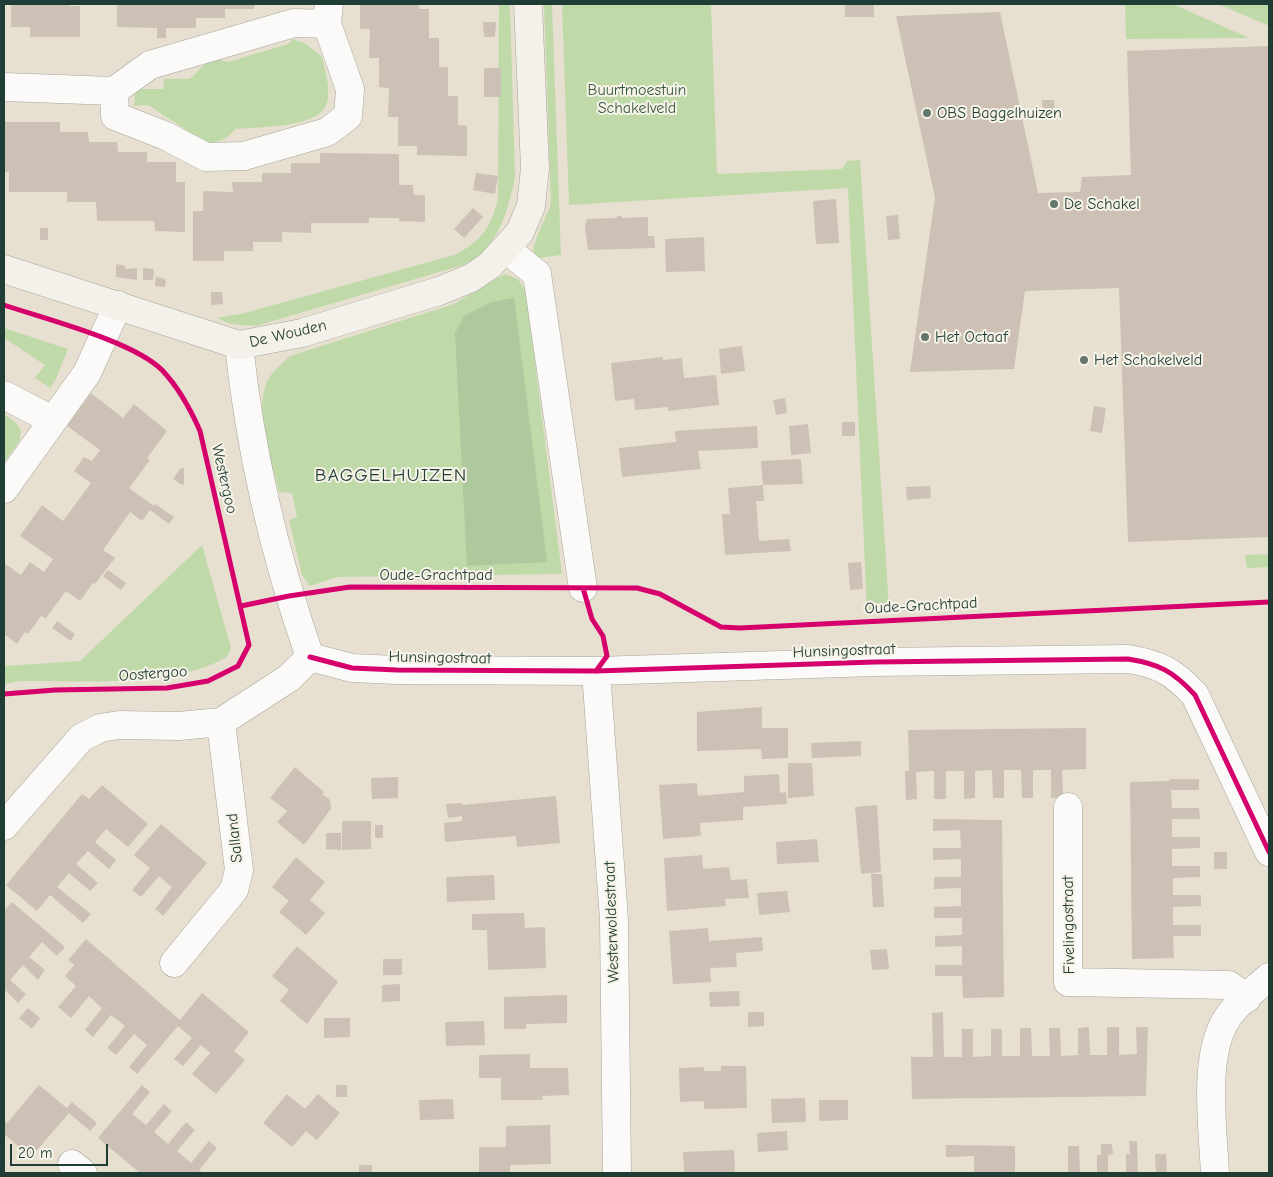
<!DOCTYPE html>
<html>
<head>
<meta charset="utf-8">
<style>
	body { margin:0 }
	#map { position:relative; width:1273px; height:1177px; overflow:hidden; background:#e7e0d1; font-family:"Comic Neue",sans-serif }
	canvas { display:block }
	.frame { position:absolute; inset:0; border:5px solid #1f3d34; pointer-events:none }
	.scale { position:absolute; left:10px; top:1144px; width:98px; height:22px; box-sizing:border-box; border:2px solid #1f3d34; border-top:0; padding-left:6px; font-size:15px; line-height:18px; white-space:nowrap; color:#1f3d34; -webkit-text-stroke:4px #f7f3e8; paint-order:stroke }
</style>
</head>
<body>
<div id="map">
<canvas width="1273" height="1177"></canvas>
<div class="frame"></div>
<div class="scale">20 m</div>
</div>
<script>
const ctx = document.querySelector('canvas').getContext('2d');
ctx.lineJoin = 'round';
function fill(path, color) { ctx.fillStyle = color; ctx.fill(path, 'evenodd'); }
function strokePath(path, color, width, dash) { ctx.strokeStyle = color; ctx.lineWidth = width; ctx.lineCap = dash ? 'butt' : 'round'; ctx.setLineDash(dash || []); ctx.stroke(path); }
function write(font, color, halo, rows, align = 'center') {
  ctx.font = font + ' "Comic Neue",sans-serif'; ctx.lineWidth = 4; ctx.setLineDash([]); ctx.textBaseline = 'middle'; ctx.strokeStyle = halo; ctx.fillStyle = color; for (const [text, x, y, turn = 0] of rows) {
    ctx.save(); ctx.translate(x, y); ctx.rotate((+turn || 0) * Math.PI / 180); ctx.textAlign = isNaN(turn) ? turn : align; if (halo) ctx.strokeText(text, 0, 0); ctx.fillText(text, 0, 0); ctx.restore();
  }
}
const green = new Path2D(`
	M499,4H510L515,177C510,202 502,233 483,252C478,258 469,261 463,265L256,326L231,324L216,318L241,314L454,255C482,241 490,229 498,199Z
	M544,4H552L561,255L538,258L533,251C536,235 546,219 551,203Z
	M562,4H711L717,174L842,169L847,161L860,160L889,607L885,611L867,612L848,188L569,205Z
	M1125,4H1173L1249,38L1126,39Z
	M1218,4H1269V26Z
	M293,39L306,44L322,57C325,71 331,88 327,103C321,128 257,127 235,129C224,145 200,148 188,131L148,105L134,106L135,89H163L164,79H190L206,63L217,59L228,62L288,44Z
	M505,274L518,279L526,292L562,574L337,577L310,586L302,575L289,520L297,517L292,493L279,492C272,461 250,404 271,375C276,368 284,362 290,356L454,304Z
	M4,328L68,349L55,381L50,388L35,378L45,365L4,338Z
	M4,414L14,421L21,430L20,440L4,463Z
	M202,545L231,648L227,657C170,689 85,680 20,681L4,684V666L80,661Z
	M1269,554V567L1247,568L1245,555Z`);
const forest = new Path2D(`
	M514,298L547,562L467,566L455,333L464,316L492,302Z`);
const building = new Path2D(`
	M11,4H70V6H80V37H30V27H11Z
	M117,4H255L254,9H225V18H196V28H166V38H157V28L117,27Z
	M360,4H419V9H429V38H439V67H448V96H458V125L467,126V156L417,155V146H398V117H388L389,88L379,87V58H369L370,29H360Z
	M845,4H874V17H845Z
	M1000,12L1038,193L1080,192L1082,177L1131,175L1127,51L1269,46V537L1128,542L1119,288L1025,291L1014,369L910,372L935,198L896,16Z
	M483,22H496L495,37H484Z
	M484,68H501V97H484Z
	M1042,100H1054L1055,118L1043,119Z
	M4,122H60V132H88L89,142H117L118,152H147V162H176V182H185V232L155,231L154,221H97L96,202H67V192H9V172H4Z
	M320,153L399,154V185H413L414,195H425V222L399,221V218H369V223H311V233L282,232V242H253V251H224V261H193V211H203V191L233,192L232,182H262V173H291V163H320Z
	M476,173L498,176L495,194L473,190Z
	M836,199L839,243L816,244L813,201Z
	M473,208L483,217L464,238L454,229Z
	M619,215L623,218L648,217V236H654L655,248L588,250L585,226L587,219L616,218Z
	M898,215L900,239L888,240L886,216Z
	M40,228H48V240H40Z
	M704,237L705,271L666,272L665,239Z
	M116,264L125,266V269L137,268V280L116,277Z
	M143,268L154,269L153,280H143Z
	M156,277L166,279L165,287L155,286Z
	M211,292H222L223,304L211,305Z
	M742,346L745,371L721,374L719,349Z
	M663,357V360L682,358L684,378L716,375L719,405L668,411V407L635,410L634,399L615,401L611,363Z
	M91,393L123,418L134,404L167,431L147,458L150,460L129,488L154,506L155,504L174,517L169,524L150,510L142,521L130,512L103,550L115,558L95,584L93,583L80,601L66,591L46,618L41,616L28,634L25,632L17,644L4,634V563L21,575L30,562L44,572L53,559L20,536L42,505L63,521L91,483L74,471L84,457L92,461L100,450L67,426Z
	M785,398L787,413L776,415L773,400Z
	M1094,406L1106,408L1102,433L1090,431Z
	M842,422H855V436H842Z
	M808,424L811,453L791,455L789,426Z
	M757,426L758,448L698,451L701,469L622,477L619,448L676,442L675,431Z
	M801,459L803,484L763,485L761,461Z
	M181,468H184V485L180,484L173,479Z
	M763,485L764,501H756L759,541L789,539L791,551L725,555L722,514H730L728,488Z
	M930,486L931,498L907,500L906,487Z
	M861,562L863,589L850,590L848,563Z
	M108,570L126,583L121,590L103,576Z
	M57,621L75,634L71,641L52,628Z
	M762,707V728H788V758L762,759L761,749L697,751V712Z
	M1086,728V769L1062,770L1063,797L1051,798V770H1033V798H1022L1021,770H1004V798H993L992,770L975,771V798L964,799V771H946V799H934V771L916,772L917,799L906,800L905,771H909L908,730Z
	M861,741V756L812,758L811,743Z
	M788,763H812L814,796L788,798Z
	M295,767L324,792L322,794L330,800L331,809L304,845L277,822L287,811L270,798Z
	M779,774L780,793L786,792L787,804L743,807V820L700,823L701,836L663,839L659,785L697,783L698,796L744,792V776Z
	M398,777V798L372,799L371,778Z
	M1169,779H1199V790H1171L1172,808H1199L1200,819H1172V837H1200V848L1172,849V866H1200V877L1173,878V895H1201V906L1173,907V925H1201V936H1173L1174,958L1132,959L1130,782L1170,781Z
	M102,785L148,824L128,847L106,829L95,842L116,860L109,869L88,851L76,864L98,883L90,891L69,873L57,887L91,914L83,923L50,895L37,911L6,885L82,794L89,799Z
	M556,796L560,843L517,847L516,836L445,842L444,823L462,821V816L448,818L446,804L462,803V805Z
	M877,805L881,872L861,874L855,807Z
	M933,819L1002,820L1004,997L963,998L962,976H935V965H962V946L935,947V936L962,935V918H934V907L961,906V888L934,889V877H961V859L933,860V848H961L960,830L933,831Z
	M342,821H371V849L342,850Z
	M161,824L207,863L163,916L155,909L172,887L159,876L141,897L132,890L150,868L134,855Z
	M375,825H383V838H375Z
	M326,833H341V850L326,849Z
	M817,839L819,862L777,864L776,842Z
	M1214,852H1227V869H1214Z
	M702,855L703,869L729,867L731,880L747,879L749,898L725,899L726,906L667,911L664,858Z
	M296,857L325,882L310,900L325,913L306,935L279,912L289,901L272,887Z
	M871,874H882L884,907H873Z
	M494,875L495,900L447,902L446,877Z
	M787,891L790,912L759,915L757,893Z
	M12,902L65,947L57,956L42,942L29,957L45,970L38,980L23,965L10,980L26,994L18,1003L4,989V911Z
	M524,913L525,928L545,927L546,968L488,970L487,930H472V914Z
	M708,928L709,941L762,937L763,951L736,953L737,967L710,968L711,982L673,984L669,931Z
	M86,939L180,1020L202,993L249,1032L234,1051L245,1060L216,1094L192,1074L210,1053L201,1045L183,1066L174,1059L192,1038L178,1026L137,1074L129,1067L147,1045L134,1034L116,1055L107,1048L125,1026L111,1015L93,1037L85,1030L102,1008L89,996L71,1018L58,1007L76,986L65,976L74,965L68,960Z
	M297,946L338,982L307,1024L280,1001L289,990L272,976Z
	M887,949L889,969L872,970L870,950Z
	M383,959H402V975H383Z
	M400,984V1001L382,1002V985Z
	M739,991L740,1006L710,1007L709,992Z
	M567,995V1023L526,1024V1029H504V997Z
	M28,1008L40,1018L32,1029L19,1018Z
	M748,1012H764V1026L748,1027Z
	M943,1012L944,1057H962V1029H973V1057L991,1056V1029H1002V1056H1020V1028H1031L1032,1056H1050L1049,1028H1060L1061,1056L1078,1055V1028L1089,1027L1090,1055H1107V1027H1119V1055L1137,1054L1136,1027H1148L1146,1096L912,1099L911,1057H933L932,1013Z
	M324,1018H350V1037L324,1038Z
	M484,1021L485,1045L446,1046L445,1022Z
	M530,1054V1068H568L569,1095L542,1096L543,1100H501V1078H479V1055Z
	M721,1066H746L747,1108L704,1109V1101L680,1102L679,1068L704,1067V1071H721Z
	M39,1085L67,1108L72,1102L97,1123L90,1131L69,1113L31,1157L4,1134V1120L7,1123Z
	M142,1085L150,1092L132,1114L146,1125L164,1104L172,1111L154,1132L168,1144L186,1122L195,1130L177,1151L191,1163L209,1141L217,1148L199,1170L203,1173H140L98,1138Z
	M336,1085H347V1097H336Z
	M287,1094L305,1109L318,1094L340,1113L317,1140L306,1131L292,1147L263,1123Z
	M805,1098L806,1122L772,1123L771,1099Z
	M453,1099L454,1119L420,1120L419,1100Z
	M819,1100H848V1120L819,1121Z
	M550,1125L551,1164L510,1165V1173H479V1147H506V1126Z
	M787,1131L788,1150L758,1152L757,1133Z
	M1129,1141H1137L1138,1173H1126V1154H1130Z
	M1101,1144H1112L1113,1154L1108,1155V1173H1097V1155H1101Z
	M946,1145L1015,1146V1173H974V1156L946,1157Z
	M1068,1146H1079L1080,1173H1068Z
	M734,1150L735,1173H684L683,1152Z
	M1155,1154H1166L1167,1173H1156Z
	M359,1165H372V1173H359Z`);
const street = new Path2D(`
	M4,87L114,91L115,116L166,136L206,157L244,156L327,132L348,116L350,89L327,24L329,4
	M114,91L150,65L294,23L327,24
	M506,249L537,274L583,588
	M239,345C250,451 275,557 310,657
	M4,395L52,420
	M4,489L87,373L118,305
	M310,657L352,668L397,670L596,671L875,662L1128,659C1159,664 1173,671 1195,695L1269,852
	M596,671L614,920L617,1173
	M1068,807V982L1229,985L1247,998
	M4,826L81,738L100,728L119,725L179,726L221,722L289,678L310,657
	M174,963L234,890L239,870L221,722
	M72,1164L83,1173
	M1215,1173C1213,1129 1202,1054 1228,1017C1238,1002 1256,989 1269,977`);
const secondary = new Path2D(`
	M4,269L239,345L302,333L439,291L471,278L490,265L520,232L531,206L535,168L528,4`);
const cycleway = new Path2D(`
	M4,305C45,319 133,341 162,370C179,388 190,408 200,431L249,645L238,666L208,681L167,688L55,690L4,694
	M583,588L592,619L603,636L607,656L596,671
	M241,606L289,596L350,587L637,588L660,594L721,627L740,628L1269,602
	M310,657L352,668L397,670L596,671L875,662L1128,659C1159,664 1173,671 1195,695L1269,852`);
const markers = [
	[927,113,5,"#65766b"],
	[1054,204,5,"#65766b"],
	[925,337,5,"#65766b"],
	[1084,360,5,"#65766b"]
];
const parkNames = [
	["Buurtmoestuin",637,90],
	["Schakelveld",637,108]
];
const poiNames = [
	["OBS Baggelhuizen",937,113],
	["De Schakel",1064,204],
	["Het Octaaf",935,337],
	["Het Schakelveld",1094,360]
];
const streetNames = [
	["De Wouden",288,334,-13],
	["Westergoo",224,479,77],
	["Oude-Grachtpad",436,575],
	["Oude-Grachtpad",921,606,-3],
	["Hunsingostraat",844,651,-2],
	["Hunsingostraat",440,658,1],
	["Oostergoo",153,674,-4],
	["Salland",235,838,-96],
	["Westerwoldestraat",612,922,-92],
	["Fivelingostraat",1069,925,-91]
];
const quarterNames = [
	["BAGGELHUIZEN",391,476]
];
fill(green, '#bfdaa8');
fill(forest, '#adc99d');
fill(building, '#cdc0b5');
strokePath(street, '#a4a49a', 29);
strokePath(secondary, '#a4a49a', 29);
strokePath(street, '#fbfaf8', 28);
strokePath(secondary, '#f4f0ea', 28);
strokePath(cycleway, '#d6006c', 5);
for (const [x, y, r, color] of markers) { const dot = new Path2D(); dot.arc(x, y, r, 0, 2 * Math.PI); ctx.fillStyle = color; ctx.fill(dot); strokePath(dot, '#f7f3e8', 2); }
write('16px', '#385b44', '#f7f3e8', parkNames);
write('16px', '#1f3d34', '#f7f3e8', poiNames, 'left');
write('16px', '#1f3d34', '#f7f3e8', streetNames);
ctx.letterSpacing = '1px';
write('19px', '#1f3d34', '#f7f3e8', quarterNames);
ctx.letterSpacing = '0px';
</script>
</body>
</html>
